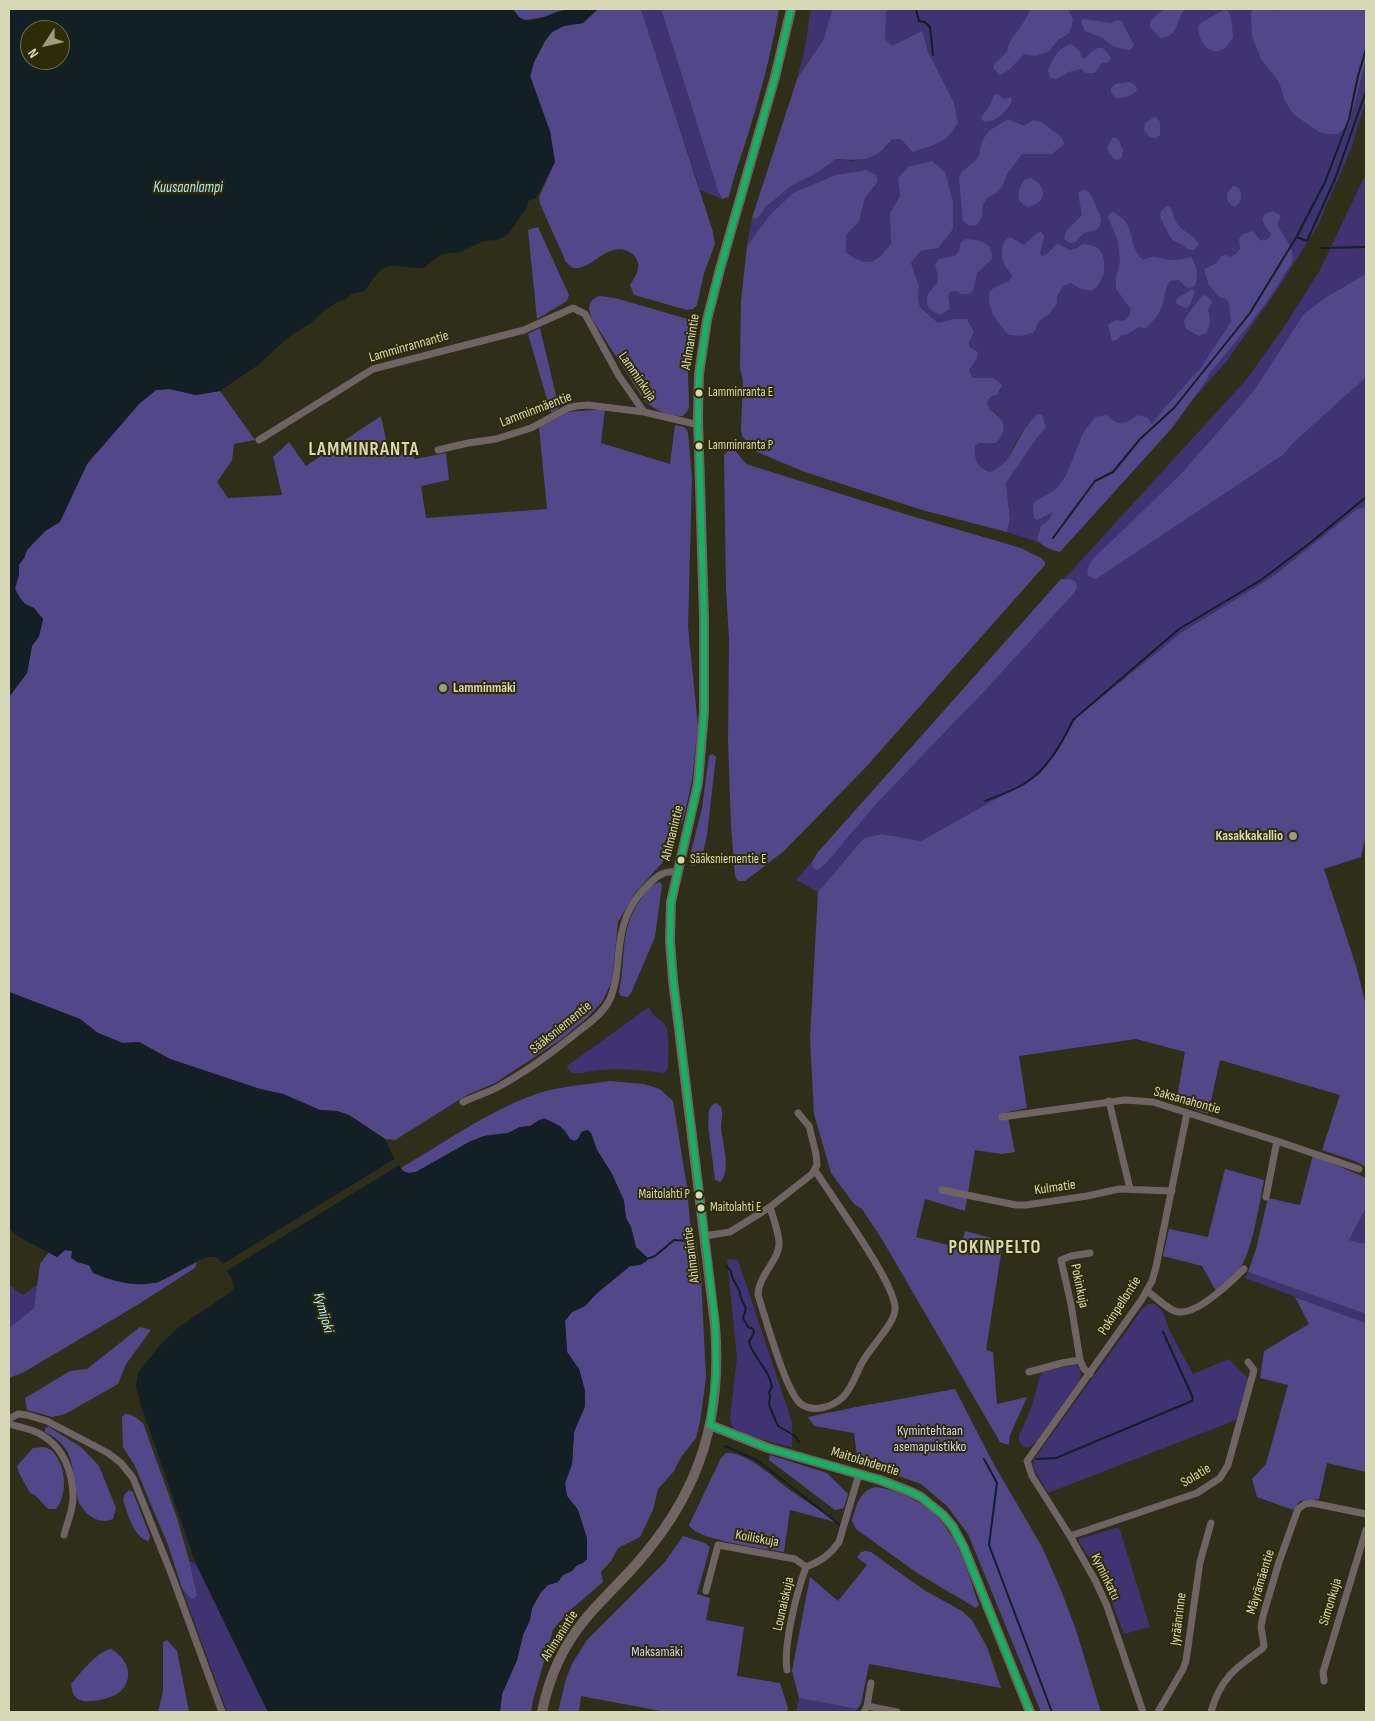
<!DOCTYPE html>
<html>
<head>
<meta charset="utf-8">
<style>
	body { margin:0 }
	#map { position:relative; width:1375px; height:1721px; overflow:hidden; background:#2f2e19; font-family:"Sofia Sans Condensed",sans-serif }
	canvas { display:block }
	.frame { position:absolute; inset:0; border:10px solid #d7d8b5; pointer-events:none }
	.north { position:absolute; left:20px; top:20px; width:50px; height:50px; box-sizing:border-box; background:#2d2c05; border:1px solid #71714b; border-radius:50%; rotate:235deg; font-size:14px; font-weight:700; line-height:20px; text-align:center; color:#d7d8b5 }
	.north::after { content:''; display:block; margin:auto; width:18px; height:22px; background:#9c9c7e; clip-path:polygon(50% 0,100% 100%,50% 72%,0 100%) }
</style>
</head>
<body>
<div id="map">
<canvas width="1375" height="1721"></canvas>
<div class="frame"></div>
<div class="north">N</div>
</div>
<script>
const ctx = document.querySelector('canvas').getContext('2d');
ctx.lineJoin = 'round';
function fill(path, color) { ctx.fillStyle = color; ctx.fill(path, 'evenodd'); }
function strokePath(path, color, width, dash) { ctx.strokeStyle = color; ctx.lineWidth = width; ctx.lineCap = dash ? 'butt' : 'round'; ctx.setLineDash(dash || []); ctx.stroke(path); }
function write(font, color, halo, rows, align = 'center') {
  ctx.font = font + ' "Sofia Sans Condensed",sans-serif'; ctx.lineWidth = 4; ctx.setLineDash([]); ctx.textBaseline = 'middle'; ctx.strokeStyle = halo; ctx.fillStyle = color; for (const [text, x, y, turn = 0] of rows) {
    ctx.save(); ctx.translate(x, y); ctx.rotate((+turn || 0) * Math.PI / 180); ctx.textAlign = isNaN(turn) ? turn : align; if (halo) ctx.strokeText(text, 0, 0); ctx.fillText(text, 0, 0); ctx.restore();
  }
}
const green = new Path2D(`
	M641,9H661L718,191L722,199L700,190Z
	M811,9H1366V101L1351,149L1317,227L1277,290L1226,362L1126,475L1058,549L1007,532L1010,519L1006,483L1037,438L1046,428L1030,421C1025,428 1020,435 1016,442C1008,457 1007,465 990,472C977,468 974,459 975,446L979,443H996L1001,437L1004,430L998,414L989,409L987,402C991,397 997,395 1001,390L993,378H973L969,370L977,359L969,347V342L953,319L938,323L920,307L918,297L919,286L911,263L921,251L938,248L900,196L890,213L892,244C884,253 874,265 860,262C855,261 850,255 846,252V235L859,222L865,198L878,182L747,246L752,218H758L766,207L791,186L817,173L836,159L853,161L886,148L892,139H901L912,152C933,146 947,143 958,123L928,52L892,46L824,38L797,79L804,53Z
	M1366,173V507L1357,509L1272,577L1182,632L1077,717L1040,774L921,841L882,834L864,838L818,892L796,880L858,809L974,684L1064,579L1246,380L1284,327L1320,270Z
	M649,1007C654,1019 658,1016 665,1025C670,1032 668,1059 668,1069L664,1073C642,1070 620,1068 598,1070C591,1071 582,1074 575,1073C570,1073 568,1069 567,1066Z
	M1366,1208V1244L1349,1240Z
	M727,1259L738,1260L792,1422V1447L785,1446C773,1442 743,1435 734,1428C731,1425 730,1421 730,1417L737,1358Z
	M1248,1272L1366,1314V1323L1245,1278Z
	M38,1284L34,1308L9,1328V1285L23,1295Z
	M1148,1304H1155C1166,1313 1165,1319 1170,1331C1177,1346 1186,1360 1193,1374L1229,1359L1249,1380L1236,1420L1048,1493L1033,1467L1034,1459L1143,1308Z
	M1072,1365H1077C1082,1371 1081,1376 1079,1382L1035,1443L1029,1447H1024L1019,1441V1436L1031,1408L1040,1376L1043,1372Z
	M1119,1527L1150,1627L1124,1634L1104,1581L1079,1542V1539Z
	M189,1561L196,1564L268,1712H227L182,1588L190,1598L197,1595Z
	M799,1698L857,1709V1712H796Z`);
const forest = new Path2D(`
	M513,9H572L559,11L544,17L525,20L519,17Z
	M598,9H641L713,232L715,244L704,273L697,305L693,309L687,310L634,295L630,285C635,277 641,269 637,260C635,255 630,252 625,250C607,245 596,264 579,268C573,269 570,266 566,262L540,204L539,197L555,162L549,129L530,75L534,62L545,41L552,32L564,26L583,23Z
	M661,9H779C772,49 762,89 750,128C743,151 734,174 729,197L722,199L718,191Z
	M833,9H886L885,39L892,46L922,31L928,52L954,103L958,123C947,143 933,146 912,152L901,139H892C876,161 861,161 836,159L817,173L791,186L766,207L758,218H752L797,79L823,40Z
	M1030,9H1068L1073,19L1071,28L1068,34L1058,40L1048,52L1035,56L1024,54L1009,70L1000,75L993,68L995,63L1007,52C1009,36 1026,25 1030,9Z
	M1164,9H1185C1175,20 1180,37 1160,38L1150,27L1151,20Z
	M1226,9C1233,16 1232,28 1233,37C1231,40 1228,44 1226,47C1210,60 1198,40 1198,26C1206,18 1216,15 1226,9Z
	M1253,9C1264,9 1277,12 1286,9H1366V60L1349,124L1338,134H1328L1319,132L1293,114L1285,101L1279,82L1261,59L1252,36L1251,13Z
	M1083,19L1111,23L1117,20L1122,22L1134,45L1130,50L1114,47L1103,38L1085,31L1081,22Z
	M1071,44L1079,50L1082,58H1086C1091,52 1095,47 1103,48L1111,58L1109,63H1102L1094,73H1086L1081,69L1069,72L1056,79L1050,78L1048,70C1054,57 1057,49 1071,44Z
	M1130,82L1136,86L1137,90C1132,96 1124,98 1116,98L1111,93V88L1115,84Z
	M998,94L1003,99L1011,97L1012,101C1008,110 994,125 983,121L981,117L989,107L994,95Z
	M1156,116L1160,122V135L1155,138L1150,137L1144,130L1145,123Z
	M1008,119L1024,126L1033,120L1042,122L1062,138L1064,144L1052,154H1022L1007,174L1002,187L996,193L987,198L983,205L982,217L977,225L969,226L963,220L959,178L962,172L978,158L983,139L989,131Z
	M1113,137L1118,139L1123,150L1122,158C1114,163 1110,155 1107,148Z
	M932,161L945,172L953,201V229L938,248L921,251L911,263L919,286L918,297L920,307L938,323L953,319H967L974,332L969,342V347L978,352L977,359L969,370L973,378H993L1002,385L998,394L991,397L987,402L989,409C1004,418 1010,429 996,443H979L975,446C974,459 977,468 990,472C1016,462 1015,432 1038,414L1042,415L1046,428L1037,438L1006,483L1010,519L1007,532L922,510L805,472L757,452L742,436L741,429L743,381L740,368L741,301L747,246L770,215L793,193L836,175L866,170L876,175L878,182L865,198L859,222L846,235V252C867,269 876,263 891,244L890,213L900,196L898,178L908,167Z
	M1031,178C1044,184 1049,198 1034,205C1030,207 1026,207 1023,204C1014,197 1020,186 1025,179Z
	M1233,186L1239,188C1243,196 1242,203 1234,207L1228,202L1227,193Z
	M1082,190H1087L1091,195L1101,218V222L1097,230L1084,233L1075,242L1070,243L1064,239C1065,227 1075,224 1082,215L1078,193Z
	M1167,206L1171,208C1174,215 1174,221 1180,227C1186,233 1195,236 1199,244L1194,250L1187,249C1183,243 1178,244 1173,240C1170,237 1168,234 1167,230C1162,221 1155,213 1167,206Z
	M1112,211C1117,215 1125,219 1127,224C1133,236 1132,251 1143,260C1157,253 1161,261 1175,260C1180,260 1186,258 1191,257C1197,268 1200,275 1194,287L1187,288L1179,280L1170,281C1165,288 1165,296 1163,304C1160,314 1153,321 1146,328L1139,327L1126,335H1122L1117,340L1112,341L1108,325L1115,320L1124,321L1129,316L1131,309L1116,289V277L1120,262L1118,241L1108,217Z
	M1273,211L1281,216L1277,224C1282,236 1296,247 1292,262C1290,267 1285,273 1282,278C1261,313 1234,343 1209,374L1206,381L1172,428L1060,552C1052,550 1042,547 1037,539L1041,526L1049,520L1053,512L1037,520L1034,518L1033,504L1037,500L1055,490L1066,476L1083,433L1095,417L1106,415L1117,423L1127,422L1138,415L1148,418L1152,424L1167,405L1200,369L1231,322L1229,303L1226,299L1218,296L1209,285L1204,270C1211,264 1217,266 1221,256L1225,255L1230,257L1236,254L1240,249L1239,239L1243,234L1253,231L1260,240C1266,241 1270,239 1271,234L1265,226L1262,219L1265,214Z
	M538,227L569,295L567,301L537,319L528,230Z
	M1038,232H1041L1044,236L1040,254L1043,256C1050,253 1052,247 1058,244L1070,250L1077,248L1083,244C1087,245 1093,245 1096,247C1110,256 1105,283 1092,291L1081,289L1071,283L1063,286L1057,296V304L1049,314L1038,322L1036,329L1033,333L1020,336L1009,335C996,321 986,309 990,290L1009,281L1012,276C1010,272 1005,267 1003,262C1001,254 1001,240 1010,237L1024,245Z
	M966,239C980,240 993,242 992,259L977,273L973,291L968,294H960L957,291L950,292L948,296L950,309L940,315C922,308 924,294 937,284L938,275L935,265L939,259L955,256L959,251L961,242Z
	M1366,274V377L1293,443L1284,454L1096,579L1089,577L1087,571L1091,561L1180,475L1253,392L1304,314L1325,298Z
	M1193,289L1195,292L1190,305L1186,308L1178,305L1176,302L1177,298Z
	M1203,295L1207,296L1212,302L1208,310C1211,320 1211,325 1206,333L1199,336L1186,329C1185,326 1184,324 1184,321C1185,318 1201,296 1203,295Z
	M599,296L615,298L691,320L694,327L688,370L689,408L686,413L683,416C669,417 654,410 644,400L592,319C588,309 587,300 599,296Z
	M540,328L559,408L551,413L528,334Z
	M170,389L196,395L220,391L255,440L234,444L232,460L217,482L228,498L282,495L273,457L289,442L306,466L381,416L389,455L410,451L415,459L446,453L449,480L421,486L426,518L547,509L539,427L568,412L605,409L601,443L670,464L675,425L684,427L688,432L692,478L688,627L698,726L692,780L684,817L678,833L665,840L663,862L635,893L618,922L612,981L602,1002L587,1018L559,1041L495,1083L467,1095L395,1140L385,1139L349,1115L337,1111L320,1110L283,1094L260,1089L170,1059L139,1042L123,1043L98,1033L80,1019L9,992V697L27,673L32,646L39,636L43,619L34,608L25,604L20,598L15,589L19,575V564L24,558L27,550L45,531L60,521L87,464L139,404L156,390Z
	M735,450L746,464L908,515L1021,548L1041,558L1045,562V565L866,767L784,851L745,881H738L735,876L731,826L728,741L729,639L726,588L724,455L728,451Z
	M1366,507V835L1361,857L1324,869L1357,969L1366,1006V1167L1355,1161L1322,1150L1340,1095L1220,1060L1208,1114L1176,1103L1185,1052L1136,1039L1019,1056L1027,1108L1007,1112L1015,1152L1001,1154L975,1150L965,1211L925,1199L916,1237L960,1248L965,1231L1003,1241L986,1350L993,1352L997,1404L1027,1397L1010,1435L1009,1445L1000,1442L883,1241L862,1209L854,1204L831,1173L814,1114L810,1039L818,892L864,838L882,834L921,841L1040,774L1077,717L1182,632L1272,577L1357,509Z
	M1061,579H1071L1076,582L1077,587L1074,593L989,686L875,805L826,863L818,870L813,868L812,862L818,852Z
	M712,754L716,757L715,765L707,835L701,862L693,866L691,865V852L702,808L709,756Z
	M660,882L662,885L655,937L631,993L628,997L621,996L619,992C627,954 618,932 642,897C647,890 652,884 660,882Z
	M610,1081L644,1084L660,1089L673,1101L687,1187L690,1222L696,1242L701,1277L706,1378L700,1422L696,1438L681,1457L674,1471L658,1489L653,1510L640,1537L618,1548L611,1561L601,1572L603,1582L568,1612L553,1630L533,1700L531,1712H500L502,1694L517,1660L523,1635L530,1620L532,1608L541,1592L548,1585L558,1582L563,1575L572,1571L577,1565L583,1563L578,1510L567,1496L565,1483L572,1464L574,1432L585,1406V1391L579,1369L567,1352L565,1321L572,1312L585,1306L596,1294L630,1266L640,1265L631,1227L626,1218L624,1201L612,1174L597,1150L591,1133L584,1131L581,1132L578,1139L574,1141L570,1139L565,1130L540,1119L530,1126L520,1127L508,1133L484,1136L469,1142L416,1172C410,1173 405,1174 401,1168C445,1142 497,1105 546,1091C567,1086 589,1084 610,1081Z
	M715,1103C719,1104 722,1107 722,1111C723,1116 721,1122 721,1127C722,1142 732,1172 720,1182L715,1180L708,1125C710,1115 706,1109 715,1103Z
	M1313,1155L1366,1178V1208L1349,1240L1366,1244V1314L1248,1272L1256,1249L1268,1198L1300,1205Z
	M1225,1169L1264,1180C1259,1205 1254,1241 1243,1263C1237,1275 1226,1282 1216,1291L1202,1266L1163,1256L1169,1229L1208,1237Z
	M65,1250L73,1251L77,1262L156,1283L197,1262L195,1268L134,1307L24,1372L9,1378V1328L34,1308L40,1264L49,1252L57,1257Z
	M1295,1297L1366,1323V1472L1327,1463L1319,1499L1300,1501L1293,1510L1257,1497L1252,1479L1266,1464L1288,1385L1260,1378L1264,1351L1309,1324Z
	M140,1327L151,1330L126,1364L118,1384L65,1414L52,1417L27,1410L25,1398L70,1371L87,1369Z
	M955,1389L992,1461L1042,1547L1061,1590L1076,1630L1101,1712H1041L968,1534L948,1507L921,1484L863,1463L857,1456L854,1433L814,1426L808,1417L856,1407Z
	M125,1414C132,1413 138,1419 143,1423L177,1518L189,1560L197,1595L194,1599L190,1598L182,1588L168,1545L134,1464L123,1447L122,1417Z
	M49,1427L81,1447L99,1466L116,1508L113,1519C100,1524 89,1518 81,1506C74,1495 75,1468 68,1453C63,1443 55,1437 45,1432V1428Z
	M44,1447C47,1448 52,1450 54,1453C66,1468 68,1494 56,1509H48L36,1496L30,1493L19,1473L17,1466L33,1448Z
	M726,1453C748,1451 777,1481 794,1493C809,1503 824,1513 839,1523L790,1510L784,1552C767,1549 695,1540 689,1525L721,1458Z
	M770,1455L827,1473L848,1494L844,1508L835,1510L769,1460Z
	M876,1487C946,1500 960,1545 979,1605L976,1608L917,1573L856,1529L852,1521C856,1507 859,1490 876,1487Z
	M129,1490L133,1492L150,1536L149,1541C133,1538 128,1513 123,1500L125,1494Z
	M683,1536L705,1543L710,1547L697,1594L710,1598L706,1620L744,1627L737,1676L780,1683L788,1708L787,1712H666L581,1696L579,1712H558L566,1679L572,1664L587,1640L664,1563Z
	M866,1551L871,1552L924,1590L962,1611L972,1620L987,1647L1001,1688L869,1664L861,1704L857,1709L799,1698L792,1671L810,1577L838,1601L867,1565L857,1557L861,1552Z
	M167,1640L177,1651L189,1712H158L163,1692V1642Z
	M111,1649C127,1658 135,1676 121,1691C114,1698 89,1704 80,1700C73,1697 72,1691 71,1684C80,1674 97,1651 111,1649Z`);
const water = new Path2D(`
	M9,9H513C516,13 518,18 524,20C537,23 550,13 562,11C574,8 586,9 598,9L583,23L564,26L552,32L545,41L534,62L530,77L550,131L555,162L536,198L528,201L527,207L520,217L509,233L504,237L497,240L483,241L460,252L442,254L423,268C387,268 388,255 365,291L351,294L345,300L337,302L321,313L312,322L285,340L258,365L220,391L196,395L170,389L156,390L139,404L87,464L60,522L45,531L27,550L24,558L19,565V575L16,583L15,589L20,598L25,604L34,608L43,619L39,636L32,646L27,673L9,697ZM30,30H60V60H30Z
	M9,992L80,1019L98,1033L122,1043L139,1042L170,1059L260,1089L283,1094L320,1110L337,1111L349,1115L385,1139L389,1147L393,1157L403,1171L409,1173L416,1172L469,1142L484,1136L508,1133L520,1127L530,1126L544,1118L560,1126L570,1139L574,1141L578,1139L581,1133L584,1131L588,1130L591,1133L597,1150L612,1174L624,1201L626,1218L631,1227L636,1247L647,1257V1261L640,1265L630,1266L596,1294L585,1306L572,1312L565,1321L567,1352L579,1369L585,1391V1406L574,1432L572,1464L565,1483L567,1496L578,1510L587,1538V1559L583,1563L577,1565L572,1571L563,1575L558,1582L548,1585L541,1592L532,1608L530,1620L523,1635L517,1660L502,1694L500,1712H268L196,1564L141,1406L136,1386L138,1373L161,1344L180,1326L228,1294L234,1288C234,1280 229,1274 225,1267C222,1263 220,1258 214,1257C200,1254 169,1281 154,1283C133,1287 112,1281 93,1273L89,1265L77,1262L71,1258L72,1251L65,1250L57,1257L21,1238L9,1229Z`);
const pier = new Path2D(`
	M396,1158L401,1164L225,1272L221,1265Z`);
const stream = new Path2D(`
	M916,9L919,21L925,22L930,27L933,55
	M1297,237L1307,241L1335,179L1366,91
	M1321,248L1366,247
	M1053,538L1095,481L1113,472L1140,439L1174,408L1250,313L1297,236L1325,182L1349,119L1358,76L1366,49
	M985,801C998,796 1012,791 1024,784C1047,770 1062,744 1073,720L1179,629L1261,580L1310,543L1366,497
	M647,1259L655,1256L674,1240L688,1241L694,1245
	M726,1266L731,1271C731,1279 736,1283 739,1290C741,1293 740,1296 741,1298C745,1309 748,1304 743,1318L748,1327L753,1329L754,1332L749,1342C754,1359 769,1369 772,1387L769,1392L770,1397L769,1405L778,1426L795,1436L799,1442
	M725,1446L757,1460L840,1525
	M984,1459L997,1483L989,1545L1052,1712
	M1036,1459L1056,1458L1192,1401L1193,1398L1163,1332`);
const street = new Path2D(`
	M259,440L373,369L524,330L573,308L585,314L619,376L644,412L699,425
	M438,450L468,443L496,439L531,428L568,408L576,406L588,405L644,412
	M1109,1101L1130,1189
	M463,1102C475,1096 487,1093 498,1087C526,1072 549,1055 574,1035C586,1025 601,1016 609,1001C618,982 617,962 620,942C623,920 632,900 648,885C657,876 664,870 677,872
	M1002,1117L1125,1100L1153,1102L1277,1141L1359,1169
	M942,1190L1016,1205H1026L1087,1196L1119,1189L1172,1191
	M1266,1197L1277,1141
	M770,1207C773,1218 778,1230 779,1241C781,1259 758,1275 758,1295C765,1316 786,1393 801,1404C814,1413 832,1407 843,1397C853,1387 856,1373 863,1361C870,1348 894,1324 895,1310C898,1286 830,1195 815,1170
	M704,1236L730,1232L770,1207L812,1174L817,1165L816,1154L809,1126L798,1113
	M1147,1291C1155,1296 1170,1312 1179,1312C1198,1314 1231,1282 1244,1269
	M1029,1372L1062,1363L1080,1360
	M1090,1374L1084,1369L1080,1360L1071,1304L1061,1260L1071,1256L1090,1253
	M9,1419L18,1414L27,1415L47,1421L108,1453L121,1463L133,1478L171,1573L222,1712
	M9,1424C19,1427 33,1429 42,1435C64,1448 73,1473 73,1498C73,1510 67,1523 64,1535
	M1070,1536L1197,1493L1220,1478L1228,1465L1254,1370L1248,1362
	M706,1591L718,1545L795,1559L806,1567
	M787,1670C783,1645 797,1591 806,1567C820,1562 831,1554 839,1542L859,1474
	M1324,1681L1323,1672L1366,1530
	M867,1706L897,1712
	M864,1712L867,1706L871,1683
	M1143,1712L1107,1606L1095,1580L1070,1536L1032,1476L1027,1461L1142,1299L1152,1281L1156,1267L1187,1113
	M1158,1712L1183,1669L1186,1661L1200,1562L1211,1523
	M1211,1712C1220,1679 1235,1668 1262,1649L1264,1646L1261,1627L1263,1616L1279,1562L1298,1509L1305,1504L1312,1503L1366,1514`);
const secondary = new Path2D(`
	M710,1425L768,1448L880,1480L911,1492L921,1497L943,1515L953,1527L964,1548L1030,1712
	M542,1712C549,1677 564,1644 587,1617C605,1596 626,1577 644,1555C702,1486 722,1415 715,1325L673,980L670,940L671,902L698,783L704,712V618L698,418L699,374L707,320L720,269L775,77L791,9`);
const bus1 = new Path2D(`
	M791,9L775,77L720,269L707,320L699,374L698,418L704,618V712L698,783L671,902L670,940L673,980L715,1321L716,1374L710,1425L768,1448L880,1480L911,1492L921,1497L943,1515L953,1527L964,1548L1030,1712`);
const markers = [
	[699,393,4.5,"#d7d8b5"],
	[699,446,4.5,"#d7d8b5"],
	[443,688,5,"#9c9c7e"],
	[1293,836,5,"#9c9c7e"],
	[681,860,4.5,"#d7d8b5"],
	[699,1195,4.5,"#d7d8b5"],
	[701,1208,4.5,"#d7d8b5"]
];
const busNames = [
	["Lamminranta E",708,393],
	["Lamminranta P",708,446],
	["Sääksniementie E",690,860],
	["Maitolahti P",690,1195,"right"],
	["Maitolahti E",710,1208]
];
const streetNames = [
	["Ahlmanintie",691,342,-81],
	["Lamminrannantie",409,347,-16],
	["Lamminkuja",637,377,56],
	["Lamminmäentie",536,410,-21],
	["Ahlmanintie",673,833,-76],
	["Sääksniementie",561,1028,-39],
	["Saksanahontie",1187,1101,16],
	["Kulmatie",1055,1188,-8],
	["Ahlmanintie",692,1255,-97],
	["Pokinkuja",1079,1286,78],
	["Pokinpellontie",1120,1306,-57],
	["Maitolahdentie",865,1462,17],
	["Solatie",1196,1476,-31],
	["Koiliskuja",757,1539,10],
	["Kyminkatu",1105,1577,64],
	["Mäyrämäentie",1261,1582,-73],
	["Simonkuja",1331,1602,-73],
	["Lounaiskuja",784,1604,-77],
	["Jyräänrinne",1179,1619,-83],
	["Ahlmanintie",560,1636,-58]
];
const poiNames = [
	["Lamminmäki",453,688],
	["Kasakkakallio",1283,836,"right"]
];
const parkNames = [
	["Kymintehtaan",930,1431],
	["asemapuistikko",930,1447],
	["Maksamäki",657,1652]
];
const waterNames = [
	["Kuusaanlampi",188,188],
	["Kymijoki",323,1313,74]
];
const districtNames = [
	["LAMMINRANTA",364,450],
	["POKINPELTO",995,1248]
];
fill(green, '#3f3371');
fill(forest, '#524889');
fill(water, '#121f24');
fill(pier, '#2f2e19');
strokePath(stream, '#121f24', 2);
strokePath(street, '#6f6464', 7);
strokePath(secondary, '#706563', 10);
strokePath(bus1, '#13b361', 6);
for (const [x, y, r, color] of markers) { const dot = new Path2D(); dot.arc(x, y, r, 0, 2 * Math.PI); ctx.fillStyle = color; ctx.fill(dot); strokePath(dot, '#2d2c05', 2); }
write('13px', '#d7d8b5', '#2d2c05', busNames, 'left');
write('14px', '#d7d8b5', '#2d2c05', streetNames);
write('bold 14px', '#d7d8b5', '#2d2c05', poiNames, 'left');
write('14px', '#d0cdfa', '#2d2c05', parkNames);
write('italic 15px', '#b0e4fb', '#2d2c05', waterNames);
ctx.letterSpacing = '1px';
write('bold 19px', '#d7d8b5', '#2d2c05', districtNames);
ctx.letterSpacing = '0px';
</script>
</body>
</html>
